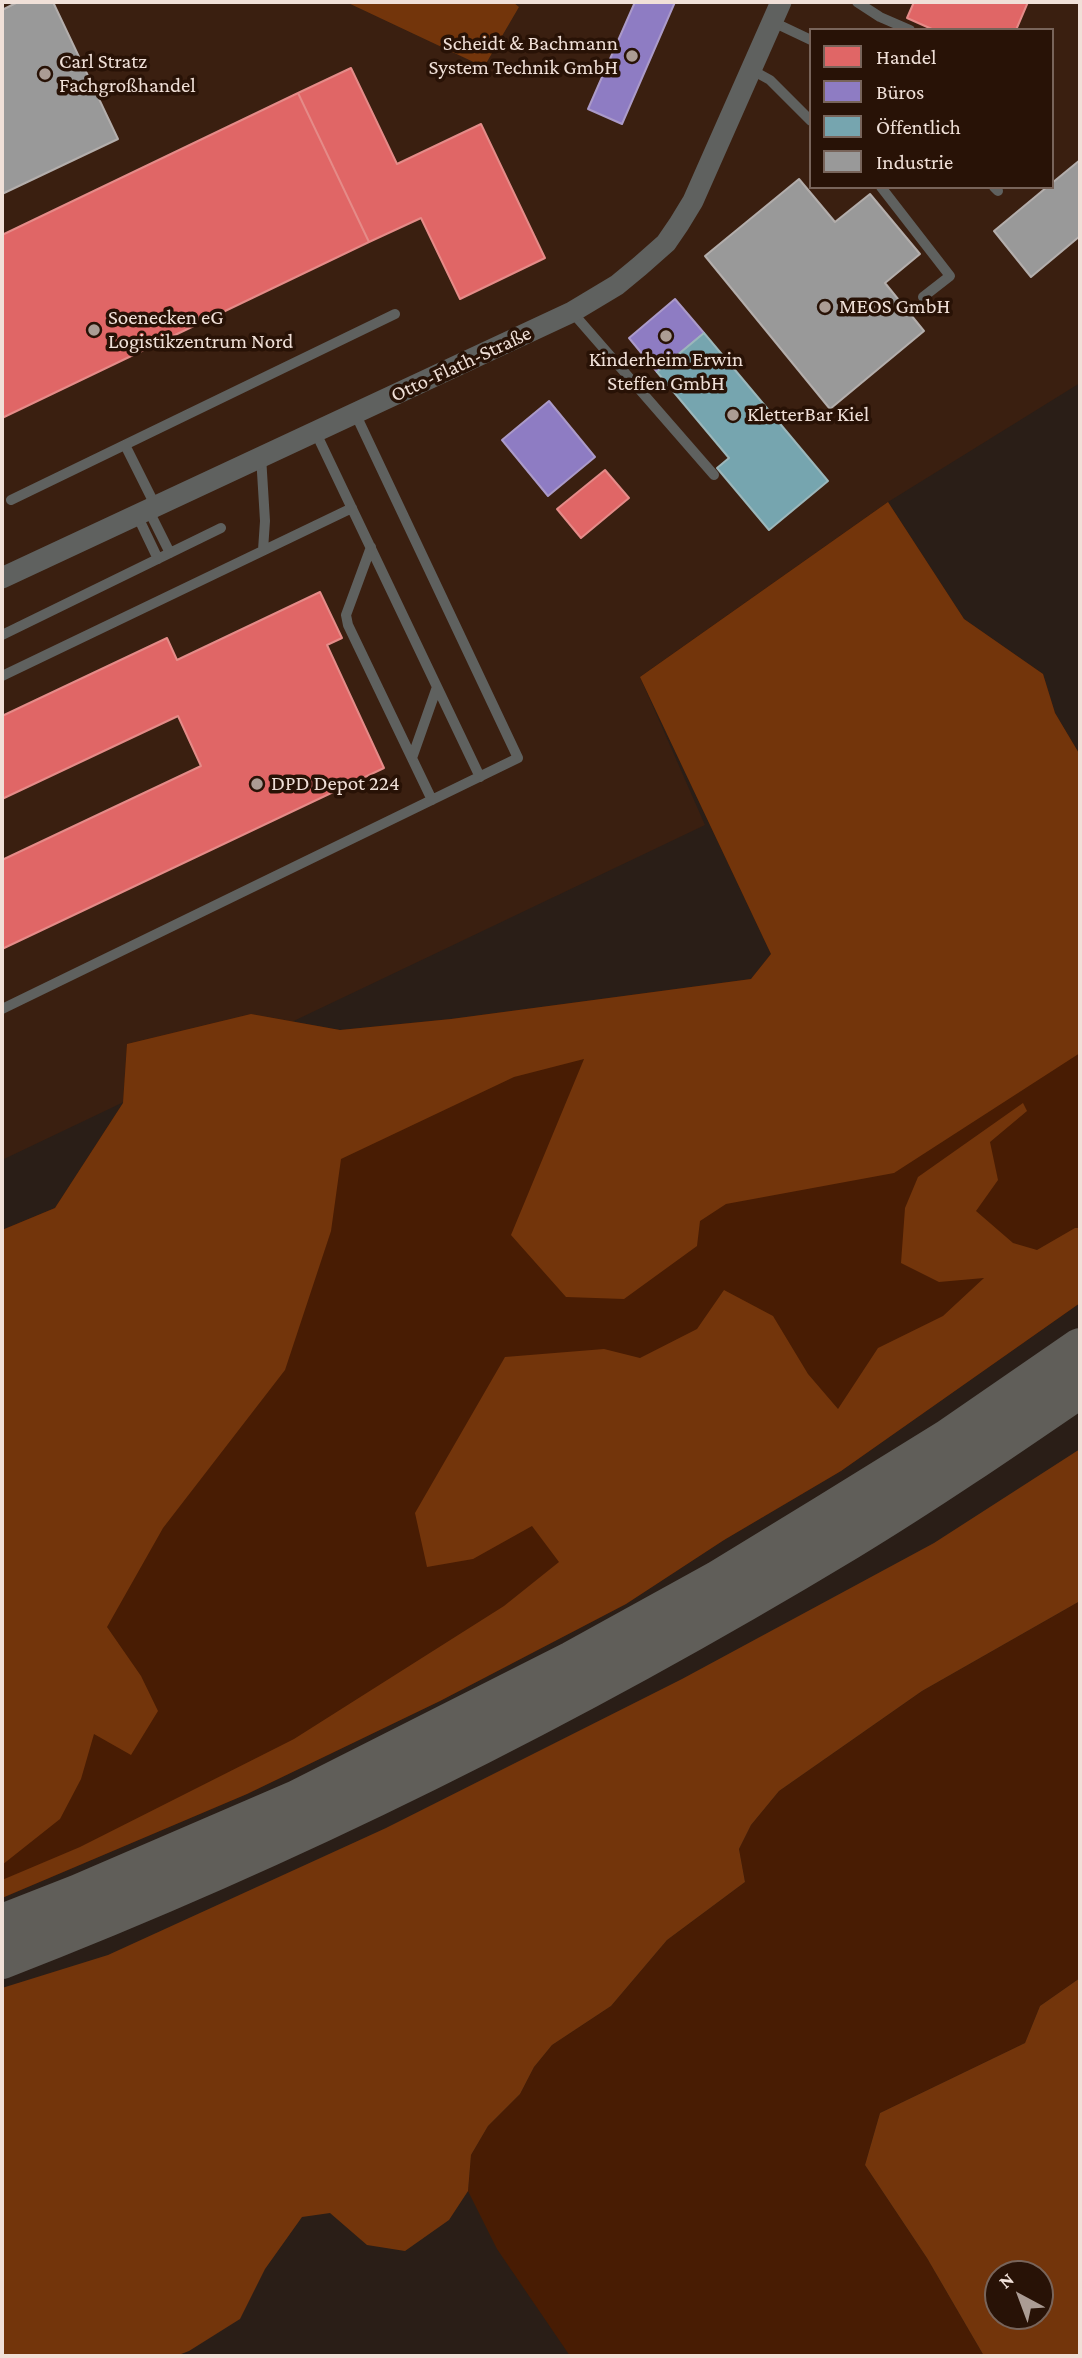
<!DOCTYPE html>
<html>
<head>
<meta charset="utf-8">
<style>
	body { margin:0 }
	#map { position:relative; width:1082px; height:2358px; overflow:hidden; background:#2a1e17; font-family:"Crimson Pro",serif }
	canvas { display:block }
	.frame { position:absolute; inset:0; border:4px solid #f0e0d8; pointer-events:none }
	.legend { position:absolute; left:809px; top:28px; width:245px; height:161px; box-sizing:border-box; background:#281206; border:2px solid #78645a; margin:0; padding:9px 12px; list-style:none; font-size:21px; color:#f0e0d8 }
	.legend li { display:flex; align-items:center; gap:14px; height:35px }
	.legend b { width:35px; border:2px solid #78645a }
	.north { position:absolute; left:984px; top:2260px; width:70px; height:70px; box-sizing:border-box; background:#281206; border:2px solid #78645a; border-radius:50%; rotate:319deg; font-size:19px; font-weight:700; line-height:28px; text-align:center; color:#f0e0d8 }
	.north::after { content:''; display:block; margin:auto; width:24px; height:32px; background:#ab9c94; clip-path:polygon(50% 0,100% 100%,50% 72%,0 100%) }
</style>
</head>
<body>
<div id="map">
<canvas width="1082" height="2358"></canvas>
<div class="frame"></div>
<ul class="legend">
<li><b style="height:19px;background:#e06666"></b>Handel</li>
<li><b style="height:19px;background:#8e7cc3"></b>Büros</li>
<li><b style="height:19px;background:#76a5af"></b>Öffentlich</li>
<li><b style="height:19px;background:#999"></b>Industrie</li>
</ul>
<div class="north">N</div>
</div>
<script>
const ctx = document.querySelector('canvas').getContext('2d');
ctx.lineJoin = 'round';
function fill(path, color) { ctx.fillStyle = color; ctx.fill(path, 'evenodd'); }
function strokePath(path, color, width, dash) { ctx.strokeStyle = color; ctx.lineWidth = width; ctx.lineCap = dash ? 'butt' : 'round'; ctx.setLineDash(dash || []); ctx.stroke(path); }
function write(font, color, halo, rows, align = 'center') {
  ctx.font = font + ' "Crimson Pro",serif'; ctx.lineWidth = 7; ctx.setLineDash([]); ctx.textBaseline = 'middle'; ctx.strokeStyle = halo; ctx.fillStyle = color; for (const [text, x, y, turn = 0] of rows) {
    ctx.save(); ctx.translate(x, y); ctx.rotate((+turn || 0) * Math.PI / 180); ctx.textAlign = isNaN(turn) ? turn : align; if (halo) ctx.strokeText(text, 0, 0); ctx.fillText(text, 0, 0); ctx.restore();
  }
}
const built = new Path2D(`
	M2,2H346L484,67L519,7L513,2H1080V383L888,502L640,677L705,825L2,1160ZM811,30H1052V187H811Z`);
const green = new Path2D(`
	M888,502L964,619L1043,674L1055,713L1080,755V1303L841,1471L724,1540L626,1604L440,1701L247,1794L2,1898V1230L55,1208L123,1103L127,1044L251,1014L340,1030L451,1019L751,979L771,954L640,677Z
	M1080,1601V1978L1040,2006L1025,2043L880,2113L865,2165L927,2258L984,2356H570L497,2249L468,2191L471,2155L488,2126L520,2094L534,2067L552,2045L611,2006L667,1940L745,1882L739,1849L751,1825L779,1791L922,1691Z`);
const forest = new Path2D(`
	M346,2H513L519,7L484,67Z
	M888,502L964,619L1043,674L1055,713L1080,755V1053L894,1173L726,1204L700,1221L697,1246L624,1299L566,1297L511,1235L584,1059L514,1077L341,1159L331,1231L285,1370L163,1528L107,1627L141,1676L158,1711L131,1755L94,1734L81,1779L60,1819L2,1865V1230L55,1208L123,1103L127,1044L251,1014L340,1030L451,1019L751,979L771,954L640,677Z
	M1023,1103L1027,1111L990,1142L998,1180L976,1211L1013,1243L1037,1250L1075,1228H1080V1303L841,1471L724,1540L626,1604L440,1701L247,1794L2,1898V1880L80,1847L294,1739L504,1606L559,1562L532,1526L473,1559L427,1567L415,1513L505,1357L604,1349L640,1358L697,1329L724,1290L773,1316L808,1374L838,1409L878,1348L943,1316L984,1278L939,1282L901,1263L905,1208L918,1177Z
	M1080,1449V1601L922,1691L779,1791L751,1825L739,1849L745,1882L667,1940L611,2006L552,2045L534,2067L520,2094L488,2126L471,2155L468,2191L449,2220L405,2251L367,2245L330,2213L302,2217L265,2269L240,2319L189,2351L176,2356H3L2,1988L108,1955L386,1828L682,1679L934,1543Z
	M1080,1978V2356H984L927,2258L865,2165L880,2113L1025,2043L1040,2006ZM1040,2274V2316H998V2274Z`);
const shops = new Path2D(`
	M914,2H1028L1016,30H934L907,18Z
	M351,68L397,164L481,124L545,258L460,299L421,218L369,242L298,93Z
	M298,93L369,242L2,418V235Z
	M605,470L629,498L581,538L557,509Z
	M320,592L342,638L327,645L384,768L2,949V860L201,766L178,716L2,799V716L167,638L177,660Z`);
const offices = new Path2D(`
	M635,2H675L622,124L588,109Z
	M675,299L704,333L657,372L629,338Z
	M549,401L595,457L548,496L502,440Z`);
const public = new Path2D(`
	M704,333L828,481L769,530L717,468L729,458L657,372Z`);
const industry = new Path2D(`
	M18,2H53L118,139L2,194V10Z
	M1080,160V236L1031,277L994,231L1047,187H1052V183Z
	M799,179L835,222L870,194L920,254L885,283L924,331L830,409L705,256Z`);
const service = new Path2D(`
	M857,2L880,17L910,30
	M773,22L811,40
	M752,70L770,80L811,121
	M881,187L950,276L923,297
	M994,187L998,191
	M572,312L714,475
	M315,431L480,777
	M125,445L155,505
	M261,456L265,521L263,550
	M11,500L395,314
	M148,509L170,553
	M137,515L158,559
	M371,547L346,615L348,625L432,800
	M2,635L221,528
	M2,676L352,508
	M412,758L437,687
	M2,1009L518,758L355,413`);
const minor = new Path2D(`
	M2,578L572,312L617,285L640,266L666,243L679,224L693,201L781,2`);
const motorway = new Path2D(`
	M2,1923L79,1893L297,1799L572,1660L717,1580L825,1514L948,1438L1080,1347
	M2,1960C296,1846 579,1704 849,1541C928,1493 1004,1441 1080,1389`);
const markers = [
	[632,56,7,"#ab9c94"],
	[45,74,7,"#ab9c94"],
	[825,307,7,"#ab9c94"],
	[94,330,7,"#ab9c94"],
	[666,336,7,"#ab9c94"],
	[733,415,7,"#ab9c94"],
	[257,784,7,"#ab9c94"]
];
const poiNames = [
	["Scheidt & Bachmann",618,44,"right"],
	["System Technik GmbH",618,68,"right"],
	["Carl Stratz",59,62],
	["Fachgroßhandel",59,86],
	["MEOS GmbH",839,307],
	["Soenecken eG",108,318],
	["Logistikzentrum Nord",108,342],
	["Kinderheim Erwin",666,360,"center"],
	["Steffen GmbH",666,384,"center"],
	["KletterBar Kiel",747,415],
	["DPD Depot 224",271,784]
];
const streetNames = [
	["Otto-Flath-Straße",461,364,-25]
];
fill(built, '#3a1f10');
fill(green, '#481c03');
fill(forest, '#73350b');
fill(shops, '#e06666');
strokePath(shops, '#e58b88', 2);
fill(offices, '#8e7cc3');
strokePath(offices, '#ab9ac9', 2);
fill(public, '#76a5af');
strokePath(public, '#9bb7bb', 2);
fill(industry, '#999');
strokePath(industry, '#b3aeac', 2);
strokePath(service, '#5f615f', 10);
strokePath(minor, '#5f615f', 21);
strokePath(motorway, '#605e59', 38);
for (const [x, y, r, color] of markers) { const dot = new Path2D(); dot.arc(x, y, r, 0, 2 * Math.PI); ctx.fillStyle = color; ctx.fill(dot); strokePath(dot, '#281206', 2.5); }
write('21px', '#f0e0d8', '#281206', poiNames, 'left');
write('21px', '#f0e0d8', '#281206', streetNames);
</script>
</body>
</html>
